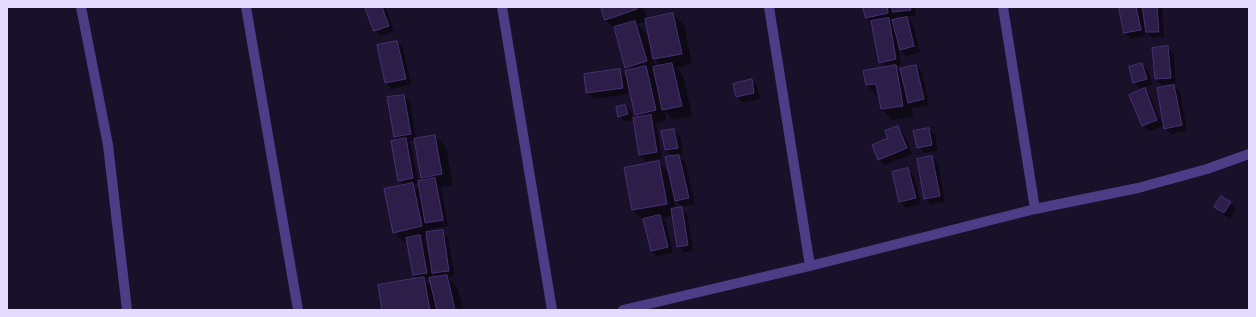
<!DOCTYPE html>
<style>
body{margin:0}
#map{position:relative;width:1256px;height:317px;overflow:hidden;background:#191129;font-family:"Work Sans",sans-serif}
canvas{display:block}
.frame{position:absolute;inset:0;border:8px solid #e4dafe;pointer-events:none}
</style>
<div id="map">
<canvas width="1256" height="317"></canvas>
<div class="frame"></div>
</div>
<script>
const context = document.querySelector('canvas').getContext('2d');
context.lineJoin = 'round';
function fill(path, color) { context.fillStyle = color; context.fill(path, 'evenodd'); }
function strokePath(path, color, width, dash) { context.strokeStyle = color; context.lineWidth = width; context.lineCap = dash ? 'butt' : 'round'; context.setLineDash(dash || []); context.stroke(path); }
const shadow = new Path2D(`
 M366 7H385L394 31 381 36 375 30Z
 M602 7H643L647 19 673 14 684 25 692 64 676 68 683 75 692 116 674 120 664 110 666 120 656 123 662 158 646 161 640 155 634 120 625 122 619 116 625 106 631 112 633 119 640 118 636 114 628 82H627L628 94 593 99 587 93 620 70 627 78 630 71 626 67 615 29 605 20ZM646 21 651 43H649L646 33 637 24ZM653 58 661 66 656 68ZM655 73 656 78 652 74Z
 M864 7H915L916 15 906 17 913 24 918 45 903 48V50L918 46 920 52 906 56 898 47 901 65 895 66 901 73 916 66 922 72 929 105 914 108 911 105 913 117 892 120 881 109 879 95 877 96 866 85 886 68 880 62 873 24 867 18ZM896 14 901 19 898 20Z
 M1120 7H1140L1145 28H1146L1144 7H1162L1164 37 1153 38 1145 31 1146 35 1131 39 1125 33Z
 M397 42 403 48 411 84 392 89 386 83Z
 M1167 47 1173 53 1176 83 1162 85 1156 79Z
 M1142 64 1148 70 1152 85 1140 88 1134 82Z
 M751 80 757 86 760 99 743 103 737 97 734 84Z
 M1174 86 1180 92 1187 131 1171 134 1165 128Z
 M1144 89 1150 95 1163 126 1149 131 1143 125Z
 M404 96 410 102 416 139 435 136 446 147 453 185 441 187 448 226 431 229 432 232 442 231 448 237 454 276 448 277 457 287 463 310H383L418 279 414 275 408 243H405L394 232 405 186 399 180 398 140 395 137ZM415 140 422 178 425 181 418 182 411 145 408 141ZM419 183 421 193 413 185ZM436 188H438L445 225H443ZM428 238 430 257H429L426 242 423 239ZM431 271 438 278 432 279ZM430 279 432 287 425 280Z
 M898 127 904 133 912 154 885 165 879 159Z
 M929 129 935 135 938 150 924 153 918 147Z
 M674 130 680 136 683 154 678 155 685 162 695 204 682 207 674 199 676 209 681 208 687 214 693 251 684 252 678 246 673 215 662 218 666 222 673 253 657 256 651 250 645 221 633 210 625 169 658 162 670 174 673 157 666 150Z
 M932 157 938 163 945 202 931 204 925 198Z
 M908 170 914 176 921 204 906 208 900 202Z
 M1230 203 1236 209 1230 219 1221 213 1215 207Z`);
const building = new Path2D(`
 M365 7H382L389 26 374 31Z
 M601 7H636L637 9 605 20Z
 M863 7H887L888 13 866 18Z
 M892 7H910L911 10 893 12Z
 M1119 7H1136L1141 30 1124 33Z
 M1143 7H1157L1159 32H1146Z
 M673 13 682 54 653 59 645 19Z
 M907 17 914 46 900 50 892 20Z
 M889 18 896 59 879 63 871 21Z
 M635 21 647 61 625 68 614 27Z
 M397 41 406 79 385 83 377 45Z
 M1168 46 1171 78 1155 79 1152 48Z
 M672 63 682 106 662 110 653 67Z
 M1142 63 1147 79 1133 83 1129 67Z
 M896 65 903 106 881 109 876 84 866 85 863 71Z
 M916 65 924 99 908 103 900 69Z
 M646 66 656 110 635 115 625 71Z
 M620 69 623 88 586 93 584 74Z
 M752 79 754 93 736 97 733 84Z
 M1174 85 1182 125 1164 129 1157 88Z
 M1145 88 1157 120 1142 126 1129 95Z
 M404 95 411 134 394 137 387 97Z
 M625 105 628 114 618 117 616 107Z
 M651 115 657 152 639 155 633 118Z
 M898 126 907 148 878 160 872 145 888 138 885 131Z
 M929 128 932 145 917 148 913 131Z
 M674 129 678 148 665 150 661 131Z
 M435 135 442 174 421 178 414 139Z
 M406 138 413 178 398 181 391 141Z
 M679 155 689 198 675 201 665 157Z
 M932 156 940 196 924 199 917 159Z
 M659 161 667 204 632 210 624 168Z
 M908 168 916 198 899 202 892 172Z
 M435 178 443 220 425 223 418 181Z
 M413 183 422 226 393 233 384 189Z
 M1221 196 1231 202 1224 213 1214 207Z
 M682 207 688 245 677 247 671 209Z
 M660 215 668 247 651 251 643 219Z
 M443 230 449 271 432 273 426 232Z
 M420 235 427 273 413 275 406 238Z
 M447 275 455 310H437L429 278Z
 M424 277 430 310H382L378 285Z`);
const minor = new Path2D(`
 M81 7 108 145 127 310
 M246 7 298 310
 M502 7 552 310
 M769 7 810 266
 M1003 7 1035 209
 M623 310 810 266 1035 209 1138 188 1207 169 1249 154`);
fill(shadow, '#0007');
fill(building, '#2d1e49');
strokePath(building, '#483175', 1);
strokePath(minor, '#4b3e86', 10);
</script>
